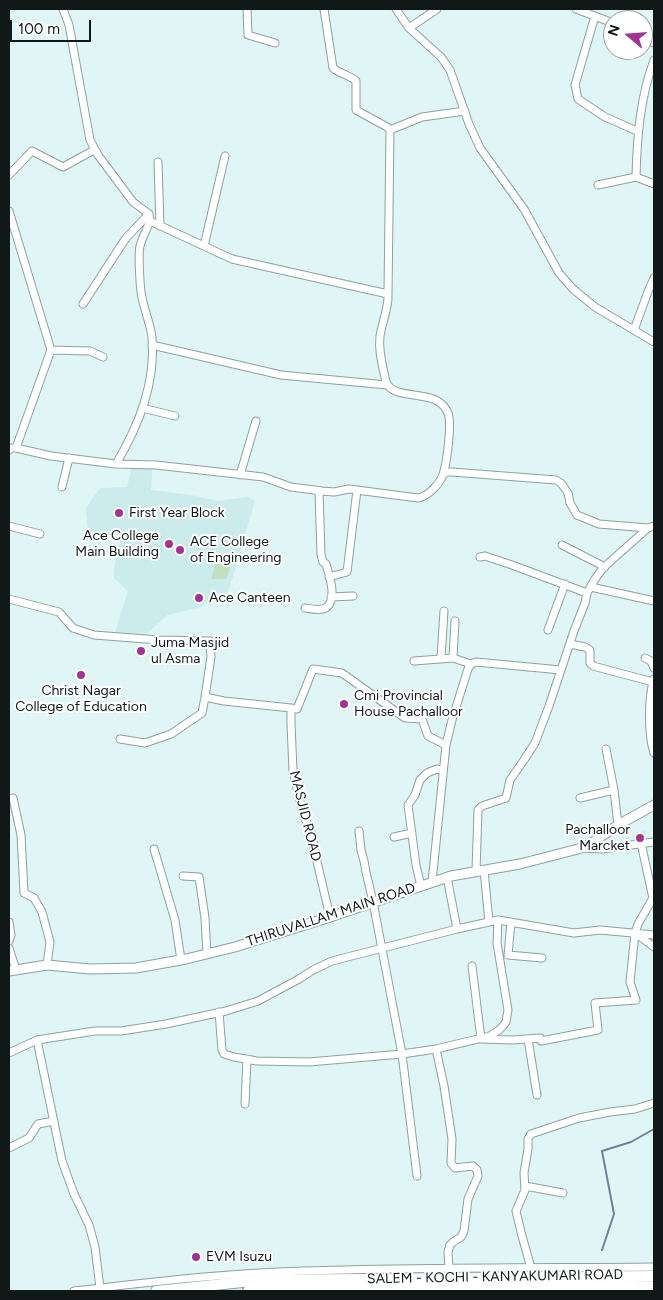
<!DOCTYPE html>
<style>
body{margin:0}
#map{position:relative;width:663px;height:1300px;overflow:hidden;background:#dff5f6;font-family:Figtree,sans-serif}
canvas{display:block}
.frame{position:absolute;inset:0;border:10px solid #101818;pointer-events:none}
.north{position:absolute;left:603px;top:10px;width:50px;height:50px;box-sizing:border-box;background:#fff;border:1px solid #9fa3a3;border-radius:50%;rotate:288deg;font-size:14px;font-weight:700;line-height:20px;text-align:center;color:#101818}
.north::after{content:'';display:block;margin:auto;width:18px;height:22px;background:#9f3495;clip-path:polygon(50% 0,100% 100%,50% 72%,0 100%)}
.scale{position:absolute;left:10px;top:20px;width:81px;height:22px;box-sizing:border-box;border:2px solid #101818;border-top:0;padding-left:6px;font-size:15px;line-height:18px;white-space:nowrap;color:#101818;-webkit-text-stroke:4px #fff;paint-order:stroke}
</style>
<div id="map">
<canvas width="663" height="1300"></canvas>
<div class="frame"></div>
<div class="north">N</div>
<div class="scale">100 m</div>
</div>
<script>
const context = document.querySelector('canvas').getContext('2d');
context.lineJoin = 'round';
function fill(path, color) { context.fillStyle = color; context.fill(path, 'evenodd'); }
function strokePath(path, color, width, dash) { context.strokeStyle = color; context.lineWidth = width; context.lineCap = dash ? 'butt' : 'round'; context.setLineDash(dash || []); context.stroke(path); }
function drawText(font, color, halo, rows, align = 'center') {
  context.font = font + ' Figtree,sans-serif'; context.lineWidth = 4; context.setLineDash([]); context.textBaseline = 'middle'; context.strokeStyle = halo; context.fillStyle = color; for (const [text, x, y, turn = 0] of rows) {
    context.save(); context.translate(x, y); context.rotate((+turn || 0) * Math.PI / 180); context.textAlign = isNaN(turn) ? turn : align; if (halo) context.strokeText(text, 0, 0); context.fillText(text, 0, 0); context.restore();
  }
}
const built = new Path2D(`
 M132 467 152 468 151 490 191 495 218 501 248 497 255 501 246 531 240 554 228 592 198 608 167 615 147 634 115 632 128 591 114 578V566L122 535H104L88 532 86 508 100 488 127 487Z
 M645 830 647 840 634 844 632 836Z`);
const green = new Path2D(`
 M219 553 235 555 226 579H211Z`);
const stream = new Path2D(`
 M602 1250 614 1214 602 1151 631 1142 654 1129`);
const minor = new Path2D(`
 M63 9 69 25 90 140 98 155 133 202 149 214 150 221C147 229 142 238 140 246 138 255 140 283 141 292 143 307 150 322 152 337 156 383 139 425 116 464
 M247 9 248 35 275 43
 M324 9 333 68C340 74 350 75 356 81V110L387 127 390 130 388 294
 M396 9 409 28 441 57 450 70 469 124 480 148 524 209 559 273 573 289 595 307 654 342
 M576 9 613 23
 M595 16 575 85 578 99 605 117 637 131
 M409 28 437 9
 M643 37 654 43
 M654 60C640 98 637 137 636 177L654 184
 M390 130 422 117 465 111
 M158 162 160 226
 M9 175 32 151 63 167 94 150
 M598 185 636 177
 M9 211 51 350 16 448
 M204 246 225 156
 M83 304 126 238 149 214
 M634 330 649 289 654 278
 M152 345 281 375 387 385
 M51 350 90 351 103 357
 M142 408 175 416
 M9 450 11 448H16L51 456 116 464 156 465 263 477 291 487 322 491 334 492 349 489 418 498C429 496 442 482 444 471 447 460 452 423 448 413 437 386 395 403 386 382 383 367 378 352 380 336 382 322 389 308 388 294L232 259 150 221
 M444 474 447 472H452L556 480 561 483 568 493 570 503 577 515 599 524 648 528 654 526
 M240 475 256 421
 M62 487 69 458
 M9 526 40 534
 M562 545 605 567
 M480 557 485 556 512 565 587 593
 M329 577 347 572 357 490
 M591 587 654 601
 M331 597 353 596
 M9 599 59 612 73 628 94 635 159 640 210 641 211 657 205 697 224 701 291 708V723L293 771 303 814 312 834 314 849 330 917
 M305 608C311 609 320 611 326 608 338 599 329 575 326 564L323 562 321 555 319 491
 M548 630 565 584
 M570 644 585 647 590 650V663L593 666 653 682
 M453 658 455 621
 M645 658 651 661 654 668
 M441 659 444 611
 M414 661 453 658 471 664
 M654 679C648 697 648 735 654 753
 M291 708 297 709 313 669 342 673 405 718 422 719 428 736 446 745
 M120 739 145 743 171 734 202 713 205 697
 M606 749 614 790 618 825
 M13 798 21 835 24 893 34 898 42 912 50 942 47 965
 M580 798 614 790
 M359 831 361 850 364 861 366 872 373 902 402 1054 417 1176
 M394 837 412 833
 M641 843 653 898 638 924 635 933 654 947
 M581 848 602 849 654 842
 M154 849 175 920 181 960
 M484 870 489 922
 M476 871 478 810 482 806 506 798 510 780 524 760 535 743 549 706 574 631 585 603 587 593 595 579 603 568 648 528
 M183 876 199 877 205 918 207 954
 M447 877 457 929
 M432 882 446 745 452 720 468 669 471 664 476 662 561 670
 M421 886 416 865 408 805 415 795 420 780 427 773 437 769 443 771
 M9 922 11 935 9 941
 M511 922 508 955 542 958
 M9 948 16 970
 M472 966 481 1039 512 1040 540 1038 541 1041 598 1030 595 1003 636 1000 630 982 635 933
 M219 1012 222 1050 224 1054 234 1057 257 1061 309 1062 402 1054 436 1049 490 1036 499 1030 503 1026 506 1022 508 1010 497 943 498 920 574 933 600 930 654 935
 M528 1039 537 1095
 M37 1040 62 1161 74 1194 89 1225 95 1247 100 1288
 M436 1049 444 1086 452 1139 451 1163 455 1168 473 1166 477 1170 478 1176 468 1199 464 1231 461 1237 453 1242 450 1245 448 1252 449 1268
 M9 1053 37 1040 95 1031H121L166 1024 226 1011 258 1001 299 979 313 970 332 961 457 929 498 920
 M245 1104 247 1059
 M9 1148 29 1138 38 1124 54 1121
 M525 1186 563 1193
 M531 1268 522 1236 516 1211 525 1190 524 1173 528 1149V1139L531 1134 579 1118 610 1112 635 1109 654 1103
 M74 1291C142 1283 210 1275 278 1272 404 1267 529 1268 654 1267`);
const major = new Path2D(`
 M9 971 47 965 90 969 136 968 186 959 235 947 330 917 451 876 520 864 578 849 590 844 618 825 654 805`);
const highway = new Path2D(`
 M156 1291 262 1280 654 1276
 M248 1291 263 1290 654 1286`);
const markers = [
 [119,513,5,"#9f3495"],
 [169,544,5,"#9f3495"],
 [180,550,5,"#9f3495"],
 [199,598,5,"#9f3495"],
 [141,651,5,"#9f3495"],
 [81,675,5,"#9f3495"],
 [344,704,5,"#9f3495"],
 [640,838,5,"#9f3495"],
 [196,1257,5,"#9f3495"]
];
const poiNames = [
 ["First Year Block",129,513],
 ["Ace College",159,536,"right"],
 ["Main Building",159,552,"right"],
 ["ACE College",190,542],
 ["of Engineering",190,558],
 ["Ace Canteen",209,598],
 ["Juma Masjid",151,643],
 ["ul Asma",151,659],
 ["Christ Nagar",81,691,"center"],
 ["College of Education",81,707,"center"],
 ["Cmi Provincial",354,696],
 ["House Pachalloor",354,712],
 ["Pachalloor",630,830,"right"],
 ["Marcket",630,846,"right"],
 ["EVM Isuzu",206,1257]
];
const streetNames = [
 ["MASJID ROAD",305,816,76],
 ["THIRUVALLAM MAIN ROAD",331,915,-18],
 ["SALEM - KOCHI - KANYAKUMARI ROAD",495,1277,-1]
];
fill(built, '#cbebec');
fill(green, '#c0e0bf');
strokePath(stream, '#6c839a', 2);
strokePath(minor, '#8ca1a1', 9);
strokePath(major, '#8ca1a1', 11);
strokePath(highway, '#8ca1a1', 12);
strokePath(minor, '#fff', 7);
strokePath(major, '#fff', 9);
strokePath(highway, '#fff', 10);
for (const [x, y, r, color] of markers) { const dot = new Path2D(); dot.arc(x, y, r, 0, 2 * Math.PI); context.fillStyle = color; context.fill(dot); strokePath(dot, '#fff', 2); }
drawText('14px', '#101818', '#fff', poiNames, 'left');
drawText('14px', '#101818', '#fff', streetNames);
</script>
